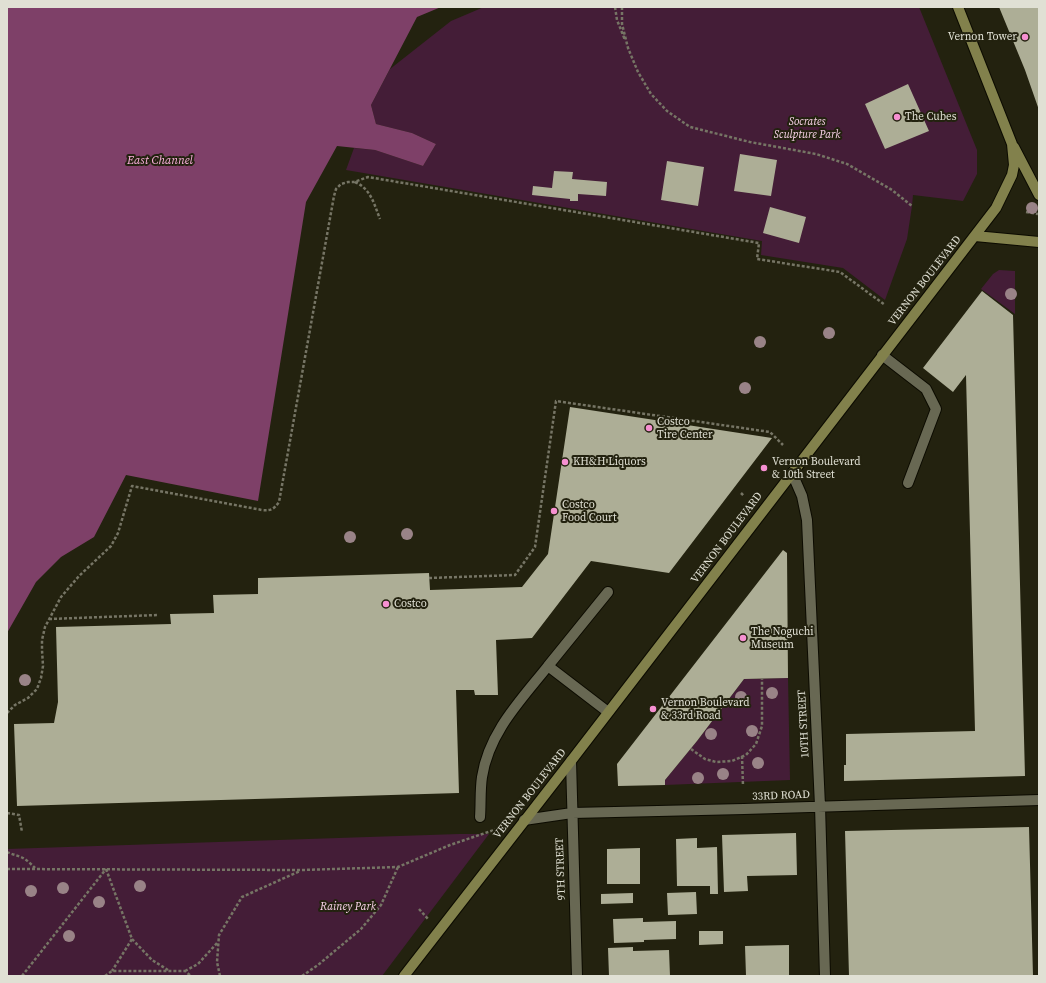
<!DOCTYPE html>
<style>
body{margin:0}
#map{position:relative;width:1046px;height:983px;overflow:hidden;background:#23220f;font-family:"Source Serif 4",serif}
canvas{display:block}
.frame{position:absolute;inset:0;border:8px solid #e0e0d4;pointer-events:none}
</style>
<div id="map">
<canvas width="1046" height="983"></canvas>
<div class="frame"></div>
</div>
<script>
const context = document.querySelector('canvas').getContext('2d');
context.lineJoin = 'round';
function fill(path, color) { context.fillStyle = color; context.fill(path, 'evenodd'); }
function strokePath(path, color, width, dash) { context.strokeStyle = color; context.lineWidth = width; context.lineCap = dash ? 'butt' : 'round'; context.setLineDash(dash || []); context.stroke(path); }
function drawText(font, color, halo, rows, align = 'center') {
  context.font = font + ' "Source Serif 4",serif'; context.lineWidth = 4; context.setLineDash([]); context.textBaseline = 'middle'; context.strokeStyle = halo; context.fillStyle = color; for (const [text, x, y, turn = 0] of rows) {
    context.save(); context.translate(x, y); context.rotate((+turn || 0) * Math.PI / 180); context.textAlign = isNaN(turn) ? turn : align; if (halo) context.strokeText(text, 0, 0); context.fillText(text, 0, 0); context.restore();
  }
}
const green = new Path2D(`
 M484 7H919L977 150V174L963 201 913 195 912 206 907 239 885 300 843 268 761 255 762 241 346 170 354 148 375 150 423 166 436 144 412 133 376 124 371 105 390 69 451 21Z
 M999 270 1015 271V314L981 289 993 274Z
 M788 678 790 780 665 785V780L697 741 744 679Z
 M459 834H489L382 976H7V849Z`);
const water = new Path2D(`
 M7 7H441L417 17 371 105 376 124 412 133 436 144 423 166 375 150 337 146 306 202 258 501 126 475 94 537 61 557 36 582 7 633Z`);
const building = new Path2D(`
 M999 7H1039V110L1025 70Z
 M908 84 929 131 885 149 865 104Z
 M740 154 777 160 771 196 734 191Z
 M667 161 704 167 698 206 661 200Z
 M554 171 573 172 572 179 607 182 606 196 578 194V201H570V199L532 195 533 186 552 188Z
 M770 207 806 217 799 243 763 233Z
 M982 291 1013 315 1025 776 844 781V765H846V734L975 731 966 375 953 392 923 368Z
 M570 407 772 438 669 573 591 561 532 638 496 640 498 695H475L474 690H456L459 793 17 806 14 724 54 723 58 702 56 627 171 624 170 614 214 613 213 595 258 594V578L429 573 430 590 522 587 548 554Z
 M783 550 787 553 788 678 744 679 697 741 665 780V785L618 786 617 764Z
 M1029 827 1033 976H849L845 831Z
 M796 833 797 875 747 876 748 891 724 892 722 835Z
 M697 838V848L717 847 718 894H710V886H677L676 839Z
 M640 848V884H607V849Z
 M696 892 697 914 668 915 667 893Z
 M633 893V903L601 904V894Z
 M643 918V922L676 921V939L644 940V942L614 943 613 919Z
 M699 931H723V944L699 945Z
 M789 945V976H746L745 946Z
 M633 947V951L669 950 670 976H609L608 948Z`);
const path = new Path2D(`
 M615 7 617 20 625 40
 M622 7V24L628 48 638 72 651 94 667 111 690 127 750 142 816 154 847 164 892 190 912 206
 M355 182C371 189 374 204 380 219
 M1026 212 1038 214
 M741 493 744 496
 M429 578 515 575 535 547 556 401 770 432 783 445
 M49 619 158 615
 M7 713 15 705 28 698 37 689 41 678 43 666 42 650V640L45 627 61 597 79 576 111 546 118 533 132 486 262 510C271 511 274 509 279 502L334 196 336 189 341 184 348 182H354L368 177 759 243 757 259 840 272 885 305
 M691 749 705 759 716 762 732 761 746 755 756 744 762 726V679
 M742 756 743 786
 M7 813 19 815 22 832
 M7 852C11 854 16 855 21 857 26 859 31 864 35 868
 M7 869 302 870 398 867 450 845 497 829
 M106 869 132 939 112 971
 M419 909 428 919
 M132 939 152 960 168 970
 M185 971 198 964 218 942
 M22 976 106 869
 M105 976 112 971H185L191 976
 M220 976 217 962 219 935 242 897 300 871
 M302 976 318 965 361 929 381 905 398 867`);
const service = new Path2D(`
 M882 355 926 389 936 409 908 483
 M548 666 608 592
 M480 817C481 804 480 790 482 777 489 732 521 700 548 666L608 712`);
const minor = new Path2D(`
 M792 473 802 496 807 520 820 806 825 976
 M571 761 577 976
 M524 820 572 813 744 809 1039 800`);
const secondary = new Path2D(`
 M1014 147 1039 195
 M975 236 1039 242
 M404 976 571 761 996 208 1012 175 1014 165 1012 144 958 7`);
const trees = [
 [1032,208],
 [1011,294],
 [829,333],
 [760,342],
 [745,388],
 [407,534],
 [350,537],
 [25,680],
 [772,693],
 [741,697],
 [752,731],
 [711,734],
 [758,763],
 [723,774],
 [698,778],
 [140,886],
 [63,888],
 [31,891],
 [99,902],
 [69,936]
];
const markers = [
 [1025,37,4,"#f690d1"],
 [897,117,4,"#f690d1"],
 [649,428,4,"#f690d1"],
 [565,462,4,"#f690d1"],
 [764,468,4,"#f690d1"],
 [554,511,4,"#f690d1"],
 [386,604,4,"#f690d1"],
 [743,638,4,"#f690d1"],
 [653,709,4,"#f690d1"]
];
const poiNames = [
 ["Vernon Tower",1017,37,"right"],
 ["The Cubes",905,117],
 ["Costco",657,422],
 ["Tire Center",657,435],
 ["KH&H Liquors",573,462],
 ["Vernon Boulevard",772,462],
 ["& 10th Street",772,475],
 ["Costco",562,505],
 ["Food Court",562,518],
 ["Costco",394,604],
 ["The Noguchi",751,632],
 ["Museum",751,645],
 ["Vernon Boulevard",661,703],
 ["& 33rd Road",661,716]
];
const parkNames = [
 ["Socrates",807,122],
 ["Sculpture Park",807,135],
 ["Rainey Park",348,907]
];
const streetNames = [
 ["VERNON BOULEVARD",925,281,-52],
 ["VERNON BOULEVARD",727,538,-53],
 ["10TH STREET",804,724,-93],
 ["VERNON BOULEVARD",530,794,-52],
 ["33RD ROAD",781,796,-2],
 ["9TH STREET",561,869,-92]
];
const waterNames = [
 ["East Channel",160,161]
];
fill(green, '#441d37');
fill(water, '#7e4068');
fill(building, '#adae96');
strokePath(service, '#0c0b00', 12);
strokePath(minor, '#0c0b00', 12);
strokePath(secondary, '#0c0b00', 12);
strokePath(path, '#767565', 2.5, [3, 2]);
strokePath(service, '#686853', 10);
strokePath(minor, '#686853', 10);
strokePath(secondary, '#82814c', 10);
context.fillStyle = '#998387';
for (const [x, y] of trees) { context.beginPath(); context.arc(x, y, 6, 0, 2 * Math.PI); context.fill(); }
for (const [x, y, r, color] of markers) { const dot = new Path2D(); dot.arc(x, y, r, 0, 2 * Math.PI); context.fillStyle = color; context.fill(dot); strokePath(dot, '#23220f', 1.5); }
drawText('11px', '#e0e0d4', '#23220f', poiNames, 'left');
drawText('italic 11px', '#fad3ea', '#23220f', parkNames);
drawText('11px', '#e0e0d4', '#23220f', streetNames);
drawText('italic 12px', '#fdb2e0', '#23220f', waterNames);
</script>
